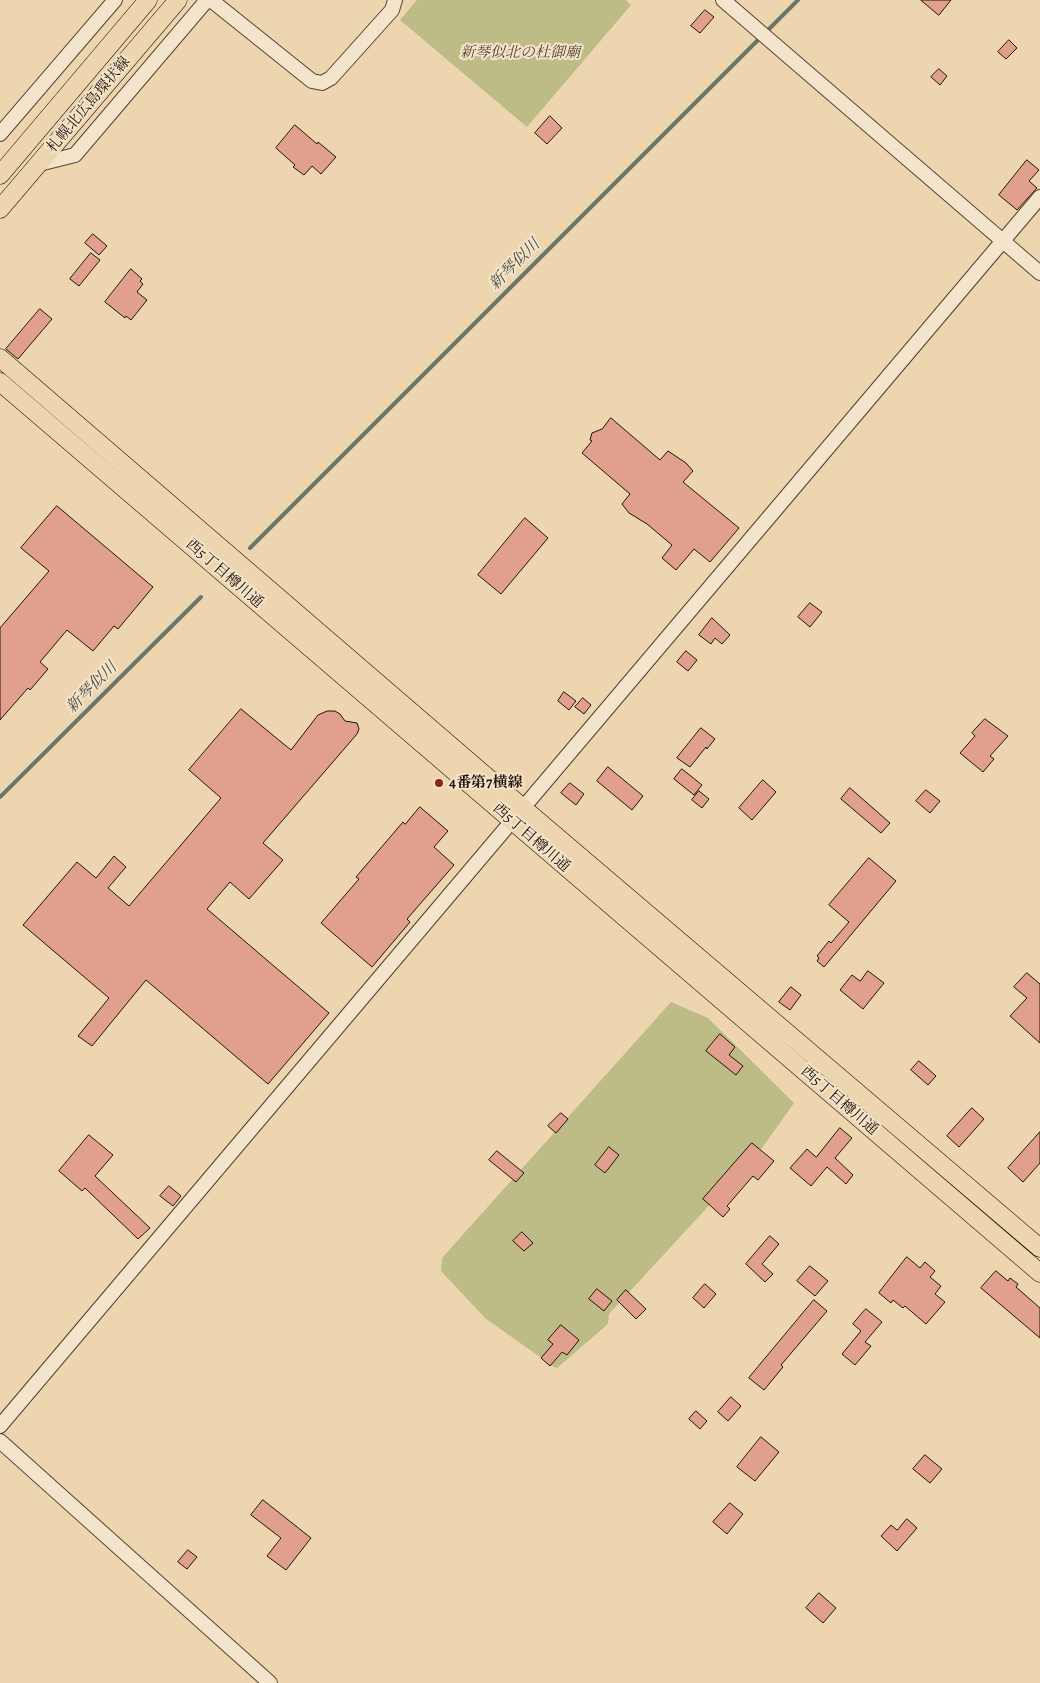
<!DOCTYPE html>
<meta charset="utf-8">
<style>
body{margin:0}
canvas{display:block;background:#ecd5af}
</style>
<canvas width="1040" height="1683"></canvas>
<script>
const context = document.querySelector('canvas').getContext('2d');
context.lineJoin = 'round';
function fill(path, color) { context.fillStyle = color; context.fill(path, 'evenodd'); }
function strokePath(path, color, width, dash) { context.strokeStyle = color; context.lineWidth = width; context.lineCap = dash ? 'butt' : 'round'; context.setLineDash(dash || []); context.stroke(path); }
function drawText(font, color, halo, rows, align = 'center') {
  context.font = font + ' Alegreya,"Noto Serif JP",serif'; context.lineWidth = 4; context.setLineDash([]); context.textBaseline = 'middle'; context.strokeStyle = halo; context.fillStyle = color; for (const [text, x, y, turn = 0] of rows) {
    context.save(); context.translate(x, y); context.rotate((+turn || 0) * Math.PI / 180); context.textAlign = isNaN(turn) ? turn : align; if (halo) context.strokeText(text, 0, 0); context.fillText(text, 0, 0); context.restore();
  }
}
const green = new Path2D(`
 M417 0H626L631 5 527 127 400 20Z
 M671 1002 708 1018 794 1103 762 1148 609 1314 608 1324 557 1368 554 1367 485 1318 441 1271 442 1258Z`);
const stream = new Path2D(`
 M766 32 798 0
 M250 548 761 37
 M0 797 201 597`);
const building = new Path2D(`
 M921 0H951L939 15Z
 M705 10 714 17 700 33 691 26Z
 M1009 40 1017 48 1006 59 998 52Z
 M939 69 947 76 940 85 931 77Z
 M550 116 562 128 547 144 535 133Z
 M295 125 317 144 318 142 336 157 321 174 312 166 304 175 293 167 295 165 276 148Z
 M1027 160 1039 170 1029 181 1037 188 1017 210 999 195Z
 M93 234 107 246 99 255 85 243Z
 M91 253 100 260 79 286 70 279Z
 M131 269 142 279 140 281 143 284 137 292 147 300 131 320 126 316 125 318 105 302Z
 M40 309 52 319 18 359 6 349Z
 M611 418 660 460 668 451 686 463 693 471 683 482 739 528 710 562 694 549 676 570 662 558 672 545 647 524 629 513 622 504 630 494 582 453 592 441 590 440 592 433 602 429Z
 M57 506 153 587 118 629 114 626 93 651 67 630 40 662 48 669 30 690 28 688 0 720V628L49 571 21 548Z
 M525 518 548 538 501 594 478 575Z
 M810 603 822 612 810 627 798 617Z
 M712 618 730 635 722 644 715 638 711 644 699 635Z
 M686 651 697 660 688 671 677 662Z
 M564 692 576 701 569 710 558 701Z
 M583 698 591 705 584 714 575 707Z
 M241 709 291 750 318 715 327 711H335L340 714 345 721 357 723 359 729 357 734 263 843 283 860 249 899 230 882 207 909 329 1013 268 1084 146 980 92 1046 78 1036 109 998 23 925 77 862 96 878 114 856 126 867 108 888 129 906 221 798 189 770Z
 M985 719 1008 736 990 756 994 759 983 772 960 753 975 736 972 733Z
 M701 728 715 739 707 749 706 747 690 767 677 758Z
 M608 767 643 796 632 810 597 781Z
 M682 769 702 785 694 795 674 779Z
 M763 780 776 792 752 820 739 808Z
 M570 783 584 794 576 805 561 793Z
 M850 788 890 823 881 833 841 799Z
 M926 790 940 801 930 813 916 801Z
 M699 791 709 799 702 808 692 800Z
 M420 807 448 831 434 847 454 865 407 919 410 922 372 967 321 923 359 879 356 877 403 822 405 824Z
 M869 858 896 881 824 967 817 961 819 958 817 956 829 941 831 943 849 922 829 905Z
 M868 971 884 983 863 1009 840 990 852 975 860 981Z
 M1027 973 1040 984V1043L1010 1016 1027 998 1014 987Z
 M791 987 801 995 790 1010 779 1002Z
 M720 1034 735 1047 729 1055 743 1066 736 1075 706 1051Z
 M919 1061 936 1076 928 1085 911 1070Z
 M972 1108 984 1119 959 1147 947 1136Z
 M561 1113 568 1119 556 1133 548 1126Z
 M840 1128 852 1138 835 1158 853 1175 846 1184 827 1167 811 1186 790 1168 807 1149 816 1157Z
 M1040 1132V1163L1023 1182 1008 1168Z
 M89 1135 113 1155 95 1176 150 1228 138 1239 85 1188 82 1191 59 1171Z
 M752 1143 774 1161 758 1180 753 1176 727 1206 730 1209 723 1217 703 1199Z
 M609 1147 619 1155 605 1173 595 1165Z
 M497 1151 524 1173 516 1182 489 1160Z
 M169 1186 181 1196 173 1206 160 1196Z
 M522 1232 533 1243 524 1251 513 1241Z
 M770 1236 779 1244 762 1264 773 1274 765 1282 746 1264Z
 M907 1257 920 1268 925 1262 935 1271 930 1277 941 1286 935 1294 945 1302 926 1324 905 1306 903 1308 893 1300 891 1303 879 1293Z
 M810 1266 828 1281 815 1296 797 1281Z
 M996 1271 1008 1281 1010 1278 1018 1284 1016 1287 1040 1308V1338L981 1288Z
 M705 1284 716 1294 704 1308 693 1298Z
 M597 1289 612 1301 604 1311 589 1299Z
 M626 1290 646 1309 636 1319 617 1300Z
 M814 1300 827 1311 781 1365 783 1367 764 1390 749 1378Z
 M866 1309 882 1322 865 1342 871 1346 855 1365 842 1354 861 1331 853 1324Z
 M561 1325 579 1340 567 1355 562 1352 550 1366 541 1358 553 1344 548 1340Z
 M731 1397 741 1406 728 1421 718 1412Z
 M696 1411 707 1421 700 1429 689 1419Z
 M761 1437 779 1452 755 1481 737 1467Z
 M925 1455 942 1469 930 1483 913 1469Z
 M263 1500 311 1538 286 1570 267 1556 281 1538 251 1515Z
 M730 1503 743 1514 727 1534 713 1522Z
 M907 1519 917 1528 897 1551 881 1536 891 1525 897 1530Z
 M188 1550 197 1557 187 1569 178 1562Z
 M819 1593 836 1608 823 1623 806 1608Z`);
const minor = new Path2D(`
 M211 0 312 81 322 83 331 78 392 10 395 0
 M723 0 1040 273
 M0 134 115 0
 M39 164 75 155 207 0
 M0 1426 1040 197
 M0 1441 270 1683`);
const major = new Path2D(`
 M0 175 148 0
 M0 209 178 0
 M0 358 523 808 1040 1248
 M0 382 1040 1273`);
const markers = [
 [439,783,5,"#8f2418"]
];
const parkNames = [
 ["新琴似北の杜御廟",520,53]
];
const streetNames = [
 ["札幌北広島環状線",89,105,-50],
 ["西5丁目樽川通",224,574,41],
 ["西5丁目樽川通",531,838,41],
 ["西5丁目樽川通",839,1101,41]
];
const poiNames = [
 ["4番第7横線",449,783]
];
const waterNames = [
 ["新琴似川",515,265,-45],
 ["新琴似川",92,688,-45]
];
fill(green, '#bdbc87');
strokePath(stream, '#6b766b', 4);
fill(building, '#e0a08d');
strokePath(building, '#251407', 1);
strokePath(minor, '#574431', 16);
strokePath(major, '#251407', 19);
strokePath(minor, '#f3e4cb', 14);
strokePath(major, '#ecd5af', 18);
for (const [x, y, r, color] of markers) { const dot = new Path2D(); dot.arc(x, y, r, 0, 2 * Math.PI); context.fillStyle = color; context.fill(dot); strokePath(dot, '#f3e4cb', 2); }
drawText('italic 15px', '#53462d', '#f3e4cb', parkNames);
drawText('15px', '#251407', '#f3e4cb', streetNames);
drawText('bold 15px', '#251407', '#f3e4cb', poiNames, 'left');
drawText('italic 16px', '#4e4d41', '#f3e4cb', waterNames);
</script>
